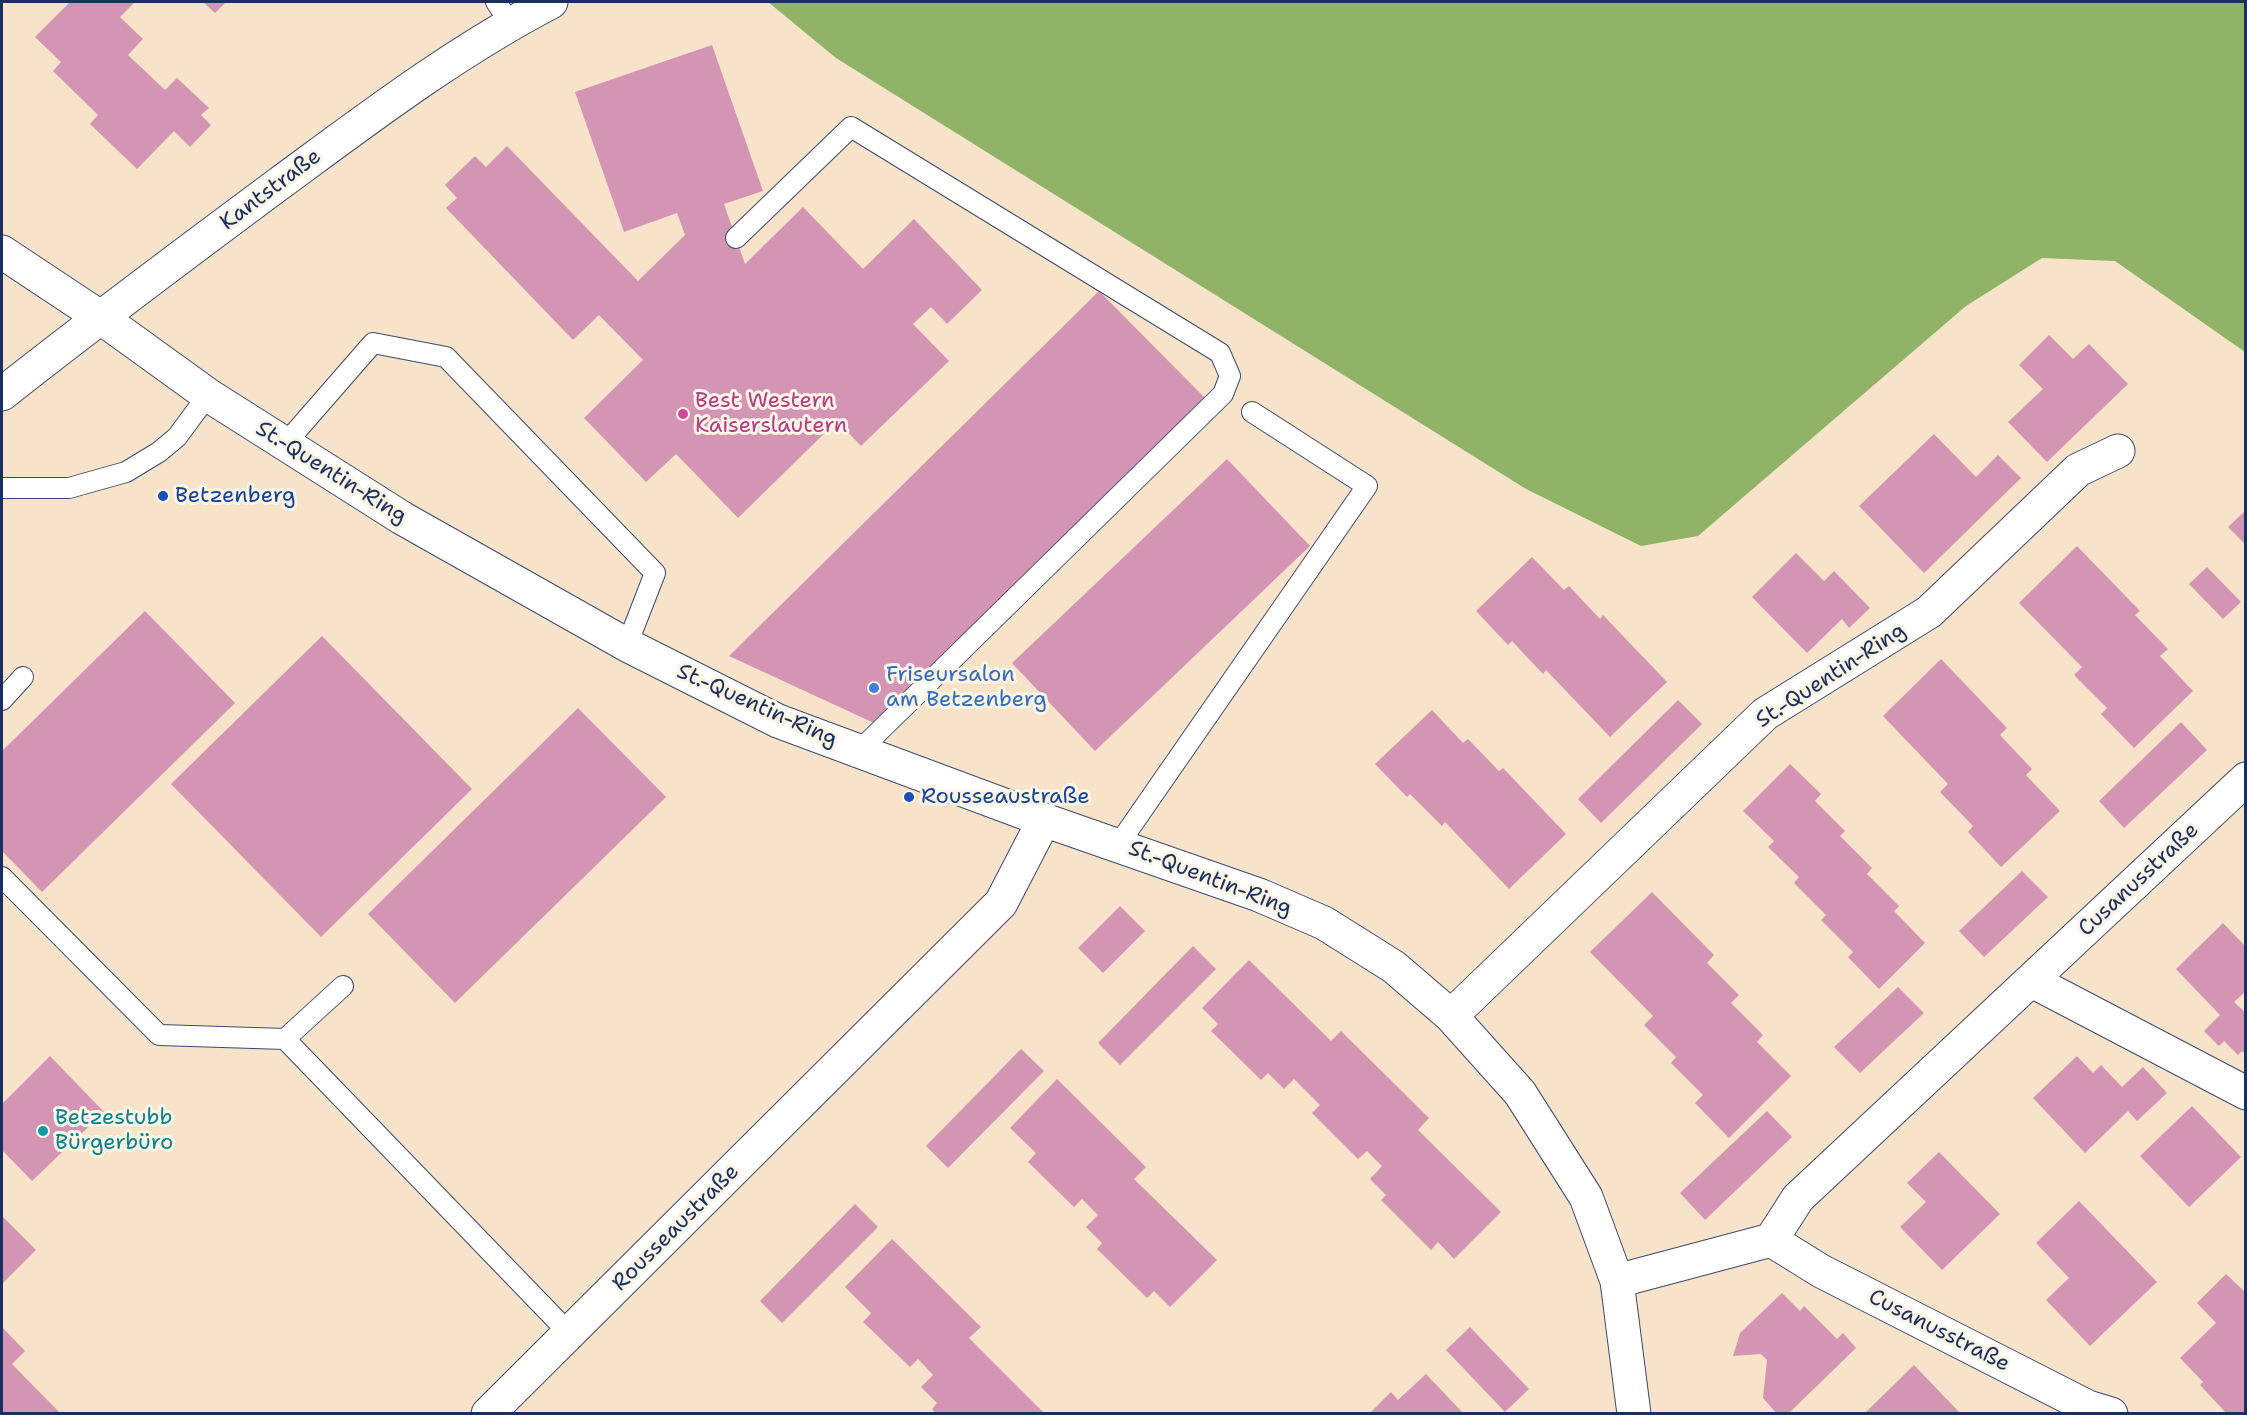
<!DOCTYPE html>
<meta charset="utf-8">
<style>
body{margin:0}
#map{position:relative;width:2247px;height:1415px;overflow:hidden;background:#f7e3c9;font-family:"Shantell Sans",sans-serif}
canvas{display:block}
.frame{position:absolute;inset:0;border:3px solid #1b2f5e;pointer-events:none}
</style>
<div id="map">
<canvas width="2247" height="1415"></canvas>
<div class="frame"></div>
</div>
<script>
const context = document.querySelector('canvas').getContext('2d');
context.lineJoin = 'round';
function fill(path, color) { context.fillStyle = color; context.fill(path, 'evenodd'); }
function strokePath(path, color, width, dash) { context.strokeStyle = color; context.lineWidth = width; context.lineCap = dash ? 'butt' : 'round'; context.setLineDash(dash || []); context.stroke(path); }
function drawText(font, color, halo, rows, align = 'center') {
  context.font = font + ' "Shantell Sans",sans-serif'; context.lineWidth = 6; context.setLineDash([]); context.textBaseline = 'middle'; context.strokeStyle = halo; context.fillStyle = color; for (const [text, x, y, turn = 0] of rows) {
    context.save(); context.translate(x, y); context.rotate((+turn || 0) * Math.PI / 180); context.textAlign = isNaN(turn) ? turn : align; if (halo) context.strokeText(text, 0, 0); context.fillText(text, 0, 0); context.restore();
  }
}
const forest = new Path2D(`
 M768 2H2245V352L2115 261 2042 258 1966 306 1698 536 1641 546 1526 489 836 58Z`);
const building = new Path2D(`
 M70 2H135L120 17 143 39 128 55 165 90 177 78 209 108 201 115 211 125 190 147 174 131 137 169 90 124 98 115 53 71 61 62 35 37Z
 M203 2H226L215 13Z
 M712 45 763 191 724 204 745 264 803 207 863 269 914 219 982 290 947 324 931 307 913 324 949 361 861 446 837 421 738 518 676 454 646 482 584 418 643 360 599 315 573 340 446 208 457 198 445 185 475 156 486 167 507 146 638 281 685 235 677 213 624 232 575 92Z
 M1099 291 1205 398 874 723 729 656Z
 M2049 335 2073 359 2089 344 2128 384 2047 462 2008 422 2043 389 2019 365Z
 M1934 434 1976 477 1998 455 2021 478 1924 573 1859 506Z
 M1227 459 1310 546 1095 751 1012 663Z
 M2246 510V545L2228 527Z
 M2077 546 2140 611 2135 615 2168 649 2160 656 2193 691 2134 748 2101 714 2107 708 2074 675 2082 667 2019 603Z
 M1796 553 1824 581 1834 571 1870 608 1849 628 1842 619 1807 653 1752 597Z
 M1532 557 1564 590 1569 586 1600 619 1603 615 1667 682 1610 737 1546 670 1543 674 1512 641 1508 645 1476 611Z
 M2207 567 2241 602 2223 619 2189 584Z
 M145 611 235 703 42 892 2 851V751Z
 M322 636 472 789 321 937 171 784Z
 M1941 659 2007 728 2000 735 2032 769 2026 775 2060 811 2001 867 1968 832 1973 826 1940 792 1948 784 1883 716Z
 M1678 700 1702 724 1601 823 1578 799Z
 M578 708 666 797 455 1003 368 914Z
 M1432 710 1463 743 1468 739 1499 771 1503 768 1566 834 1509 889 1445 822 1442 826 1410 794 1407 797 1375 764Z
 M2181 722 2207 750 2124 828 2099 801Z
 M1790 764 1821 794 1815 801 1845 831 1840 836 1872 868 1867 874 1899 906 1894 911 1925 943 1879 989 1848 957 1853 952 1821 920 1826 915 1794 883 1799 877 1768 847 1774 841 1743 811Z
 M2022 871 2048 897 1984 957 1959 931Z
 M1652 892 1714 955 1707 963 1739 995 1731 1003 1763 1035 1757 1042 1791 1076 1729 1138 1695 1103 1703 1095 1671 1063 1676 1057 1644 1025 1653 1016 1590 952Z
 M1120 906 1145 931 1103 973 1078 948Z
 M2223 923 2246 947V991L2234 1002 2246 1013V1055L2242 1051 2238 1055 2224 1041 2219 1046 2204 1031 2220 1015 2176 969Z
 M1193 946 1216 969 1120 1065 1098 1043Z
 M1249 960 1331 1041 1341 1031 1429 1118 1418 1130 1501 1212 1454 1259 1438 1242 1431 1250 1381 1200 1386 1195 1370 1179 1382 1166 1367 1151 1358 1159 1312 1113 1320 1105 1294 1079 1284 1089 1268 1073 1261 1080 1211 1031 1218 1024 1202 1008Z
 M1898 987 1924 1013 1860 1073 1834 1047Z
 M1021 1049 1044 1071 948 1168 926 1146Z
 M50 1056 104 1112 32 1181 2 1150V1104Z
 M2077 1056 2093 1073 2101 1065 2122 1087 2143 1067 2167 1093 2137 1121 2128 1111 2085 1153 2033 1098Z
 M1057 1079 1146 1167 1134 1179 1217 1260 1170 1307 1154 1291 1147 1298 1097 1249 1102 1243 1086 1227 1098 1215 1082 1199 1074 1207 1028 1162 1036 1153 1010 1128Z
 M2192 1106 2241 1157 2189 1207 2140 1156Z
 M1767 1111 1792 1137 1705 1220 1680 1193Z
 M1939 1152 2000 1214 1942 1270 1900 1227 1926 1202 1907 1183Z
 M2079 1201 2157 1282 2090 1346 2046 1300 2069 1278 2036 1243Z
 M855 1204 878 1227 782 1323 760 1301Z
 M2 1216 36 1250 2 1284Z
 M892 1239 981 1327 969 1338 1045 1414H936L932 1409 937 1403 921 1387 933 1375 918 1359 910 1367 863 1322 871 1313 845 1287Z
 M2226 1274 2246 1293V1414H2227L2200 1385 2203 1382 2180 1358 2216 1323 2197 1303Z
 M1782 1293 1800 1311 1804 1306 1837 1339 1843 1333 1856 1348 1788 1414H1777L1763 1398 1767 1360 1761 1354 1733 1356 1740 1333Z
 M2 1327 25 1351 12 1364 61 1414H2Z
 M1470 1327 1529 1389 1505 1412 1446 1350Z
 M1914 1365 1961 1414H1864Z
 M1426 1374 1464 1414H1369L1391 1392 1398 1400Z`);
const service = new Path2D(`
 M496 2 510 23
 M736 238 851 127 1220 353 1230 376 1223 394 859 751
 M285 444 373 343 446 357 655 573 627 645
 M2 488H69L126 472 159 452 177 437 208 395
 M2 700 23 677
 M1118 845 1367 486 1252 412
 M2 877 159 1035 285 1039 343 986
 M285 1039 569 1333`);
const minor = new Path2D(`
 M2 252 100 317 208 395 402 518 627 645 778 721 1044 820 1259 895 1324 923 1394 967 1451 1016 1520 1093 1586 1197 1617 1281 1634 1414
 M2 394C93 322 187 252 280 183 367 119 455 52 551 2
 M2032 981 2246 1093
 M1451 1016 1765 714 1929 612 2078 470 2118 451
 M1771 1240 1821 1271 2088 1407 2111 1414
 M1617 1281 1771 1240 1798 1198 2246 779
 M488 1414 1001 903 1044 820`);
const markers = [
 [683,414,6,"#d1479c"],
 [163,496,6,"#1a4fb4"],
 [874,688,6,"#3f7fe0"],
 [909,797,6,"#1a4fb4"],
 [43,1131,6,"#0f9aa8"]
];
const streetNames = [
 ["Kantstraße",271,190,-37],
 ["St.-Quentin-Ring",331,473,32],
 ["St.-Quentin-Ring",1831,676,-33],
 ["St.-Quentin-Ring",757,706,24],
 ["St.-Quentin-Ring",1210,879,21],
 ["Cusanusstraße",2139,880,-43],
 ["Rousseaustraße",676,1228,-45],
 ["Cusanusstraße",1939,1331,27]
];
const hotelNames = [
 ["Best Western",695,401],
 ["Kaiserslautern",695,426]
];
const transitNames = [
 ["Betzenberg",175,496],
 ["Rousseaustraße",921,797]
];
const shopNames = [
 ["Friseursalon",886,675],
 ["am Betzenberg",886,700]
];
const cultureNames = [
 ["Betzestubb",55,1118],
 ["Bürgerbüro",55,1143]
];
fill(forest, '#90b368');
fill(building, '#d495b4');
strokePath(service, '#3c4a6e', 22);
strokePath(minor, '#3c4a6e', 35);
strokePath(service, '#fff', 20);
strokePath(minor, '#fff', 33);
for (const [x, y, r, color] of markers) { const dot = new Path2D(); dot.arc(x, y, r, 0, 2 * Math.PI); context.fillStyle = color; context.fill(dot); strokePath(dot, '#fcf5e5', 2); }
drawText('22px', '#1b2f5e', '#fcf5e5', streetNames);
drawText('22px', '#b23c85', '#fcf5e5', hotelNames, 'left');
drawText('22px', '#164399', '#fcf5e5', transitNames, 'left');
drawText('22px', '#366cbe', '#fcf5e5', shopNames, 'left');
drawText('22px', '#0d838f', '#fcf5e5', cultureNames, 'left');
</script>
